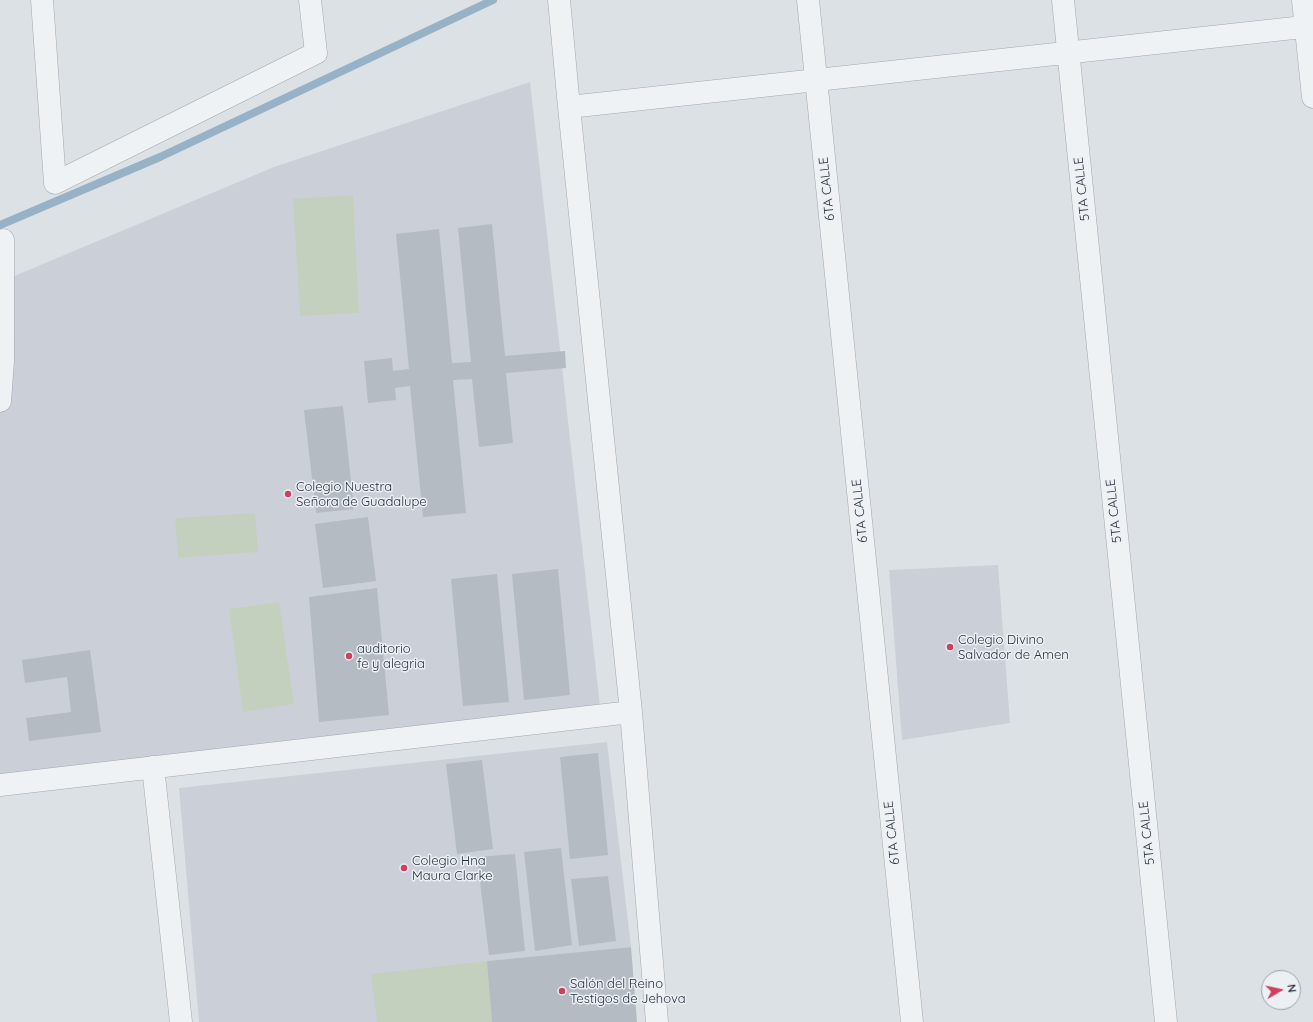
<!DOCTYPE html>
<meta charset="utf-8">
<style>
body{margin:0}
#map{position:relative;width:1313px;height:1022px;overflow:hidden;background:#dce1e6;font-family:Quicksand,sans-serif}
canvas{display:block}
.north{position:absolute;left:1261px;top:970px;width:40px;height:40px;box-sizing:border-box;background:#ecf0f4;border:1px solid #9da3aa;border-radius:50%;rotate:81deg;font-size:11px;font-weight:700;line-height:16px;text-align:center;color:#26303c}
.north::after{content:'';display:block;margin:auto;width:14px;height:18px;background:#cc4161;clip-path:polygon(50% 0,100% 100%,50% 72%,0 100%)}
</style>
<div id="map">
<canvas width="1313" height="1022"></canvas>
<div class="north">N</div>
</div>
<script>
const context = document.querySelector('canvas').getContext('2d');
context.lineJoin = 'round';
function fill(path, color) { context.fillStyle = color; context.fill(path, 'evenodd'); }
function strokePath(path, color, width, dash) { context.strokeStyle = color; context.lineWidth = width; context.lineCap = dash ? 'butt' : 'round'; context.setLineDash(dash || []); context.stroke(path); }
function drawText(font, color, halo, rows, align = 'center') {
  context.font = font + ' Quicksand,sans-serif'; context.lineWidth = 3; context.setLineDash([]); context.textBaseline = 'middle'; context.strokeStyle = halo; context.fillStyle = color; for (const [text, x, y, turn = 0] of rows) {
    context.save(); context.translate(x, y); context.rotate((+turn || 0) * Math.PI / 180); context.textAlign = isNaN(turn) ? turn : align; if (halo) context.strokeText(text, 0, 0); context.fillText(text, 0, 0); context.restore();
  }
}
const built = new Path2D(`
 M530 82 600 706 0 775V282L274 167Z
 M998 565 1010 723 902 740 889 570Z
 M607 742 631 947 488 961 492 1022H199L179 788Z`);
const green = new Path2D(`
 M353 195 359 313 300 316 293 199Z
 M255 513 258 552 178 558 175 518Z
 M279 602 294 704 243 712 229 609Z
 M487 961 494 1022H377L371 974Z`);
const stream = new Path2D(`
 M0 225 160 157 493 0`);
const building = new Path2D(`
 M492 224 505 356 565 351 566 368 506 373 513 443 479 447 472 379 453 380 466 513 423 517 410 386 395 388 396 400 368 403 364 361 392 358 393 371 409 369 396 234 439 229 452 363 471 362 458 228Z
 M343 406 354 509 316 513 304 410Z
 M368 517 376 581 323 588 315 524Z
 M558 569 570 695 524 700 512 574Z
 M497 574 509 702 463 706 451 579Z
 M377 588 389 715 319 722 309 597Z
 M90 650 101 732 29 741 26 718 71 712 67 677 25 683 22 660Z
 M598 753 608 855 570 859 560 757Z
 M482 760 493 849 457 854 446 764Z
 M561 848 572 945 535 951 524 852Z
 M515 854 525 951 489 955 477 857Z
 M608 876 616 941 579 946 571 879Z
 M631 947 637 1022H492L487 961Z`);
const minor = new Path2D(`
 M42 0 55 183 316 53 310 0
 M559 0 569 107 631 712 657 1022
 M1063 0 1166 1022
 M1303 0 1313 97
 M569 107 1313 26
 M0 401 3 361V240
 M153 767 181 1022
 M0 785 631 712`);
const tertiary = new Path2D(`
 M808 0 912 1022`);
const markers = [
 [288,494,4,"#cc4161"],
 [950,647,4,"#cc4161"],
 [349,656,4,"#cc4161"],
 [404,868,4,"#cc4161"],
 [562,991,4,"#cc4161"]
];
const streetNames = [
 ["6TA CALLE",827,189,-96],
 ["5TA CALLE",1082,189,-96],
 ["6TA CALLE",860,511,-96],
 ["5TA CALLE",1114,511,-96],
 ["6TA CALLE",892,833,-96],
 ["5TA CALLE",1147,833,-96]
];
const poiNames = [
 ["Colegio Nuestra",296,487],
 ["Señora de Guadalupe",296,502],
 ["Colegio Divino",958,640],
 ["Salvador de Amen",958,655],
 ["auditorio",357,649],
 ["fe y alegria",357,664],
 ["Colegio Hna",412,861],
 ["Maura Clarke",412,876],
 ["Salón del Reino",570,984],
 ["Testigos de Jehova",570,999]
];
fill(built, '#cbd0d8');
fill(green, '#c4d0be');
strokePath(stream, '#97b2c6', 8);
fill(building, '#b4bbc3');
strokePath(minor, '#a2a8b0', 23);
strokePath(tertiary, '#a2a8b0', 23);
strokePath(minor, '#eff2f5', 22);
strokePath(tertiary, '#eff2f5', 22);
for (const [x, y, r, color] of markers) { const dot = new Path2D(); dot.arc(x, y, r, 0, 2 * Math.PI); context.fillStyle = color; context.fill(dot); strokePath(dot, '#ecf0f4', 1.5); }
drawText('13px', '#26303c', '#ecf0f4', streetNames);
drawText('13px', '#26303c', '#ecf0f4', poiNames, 'left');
</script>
